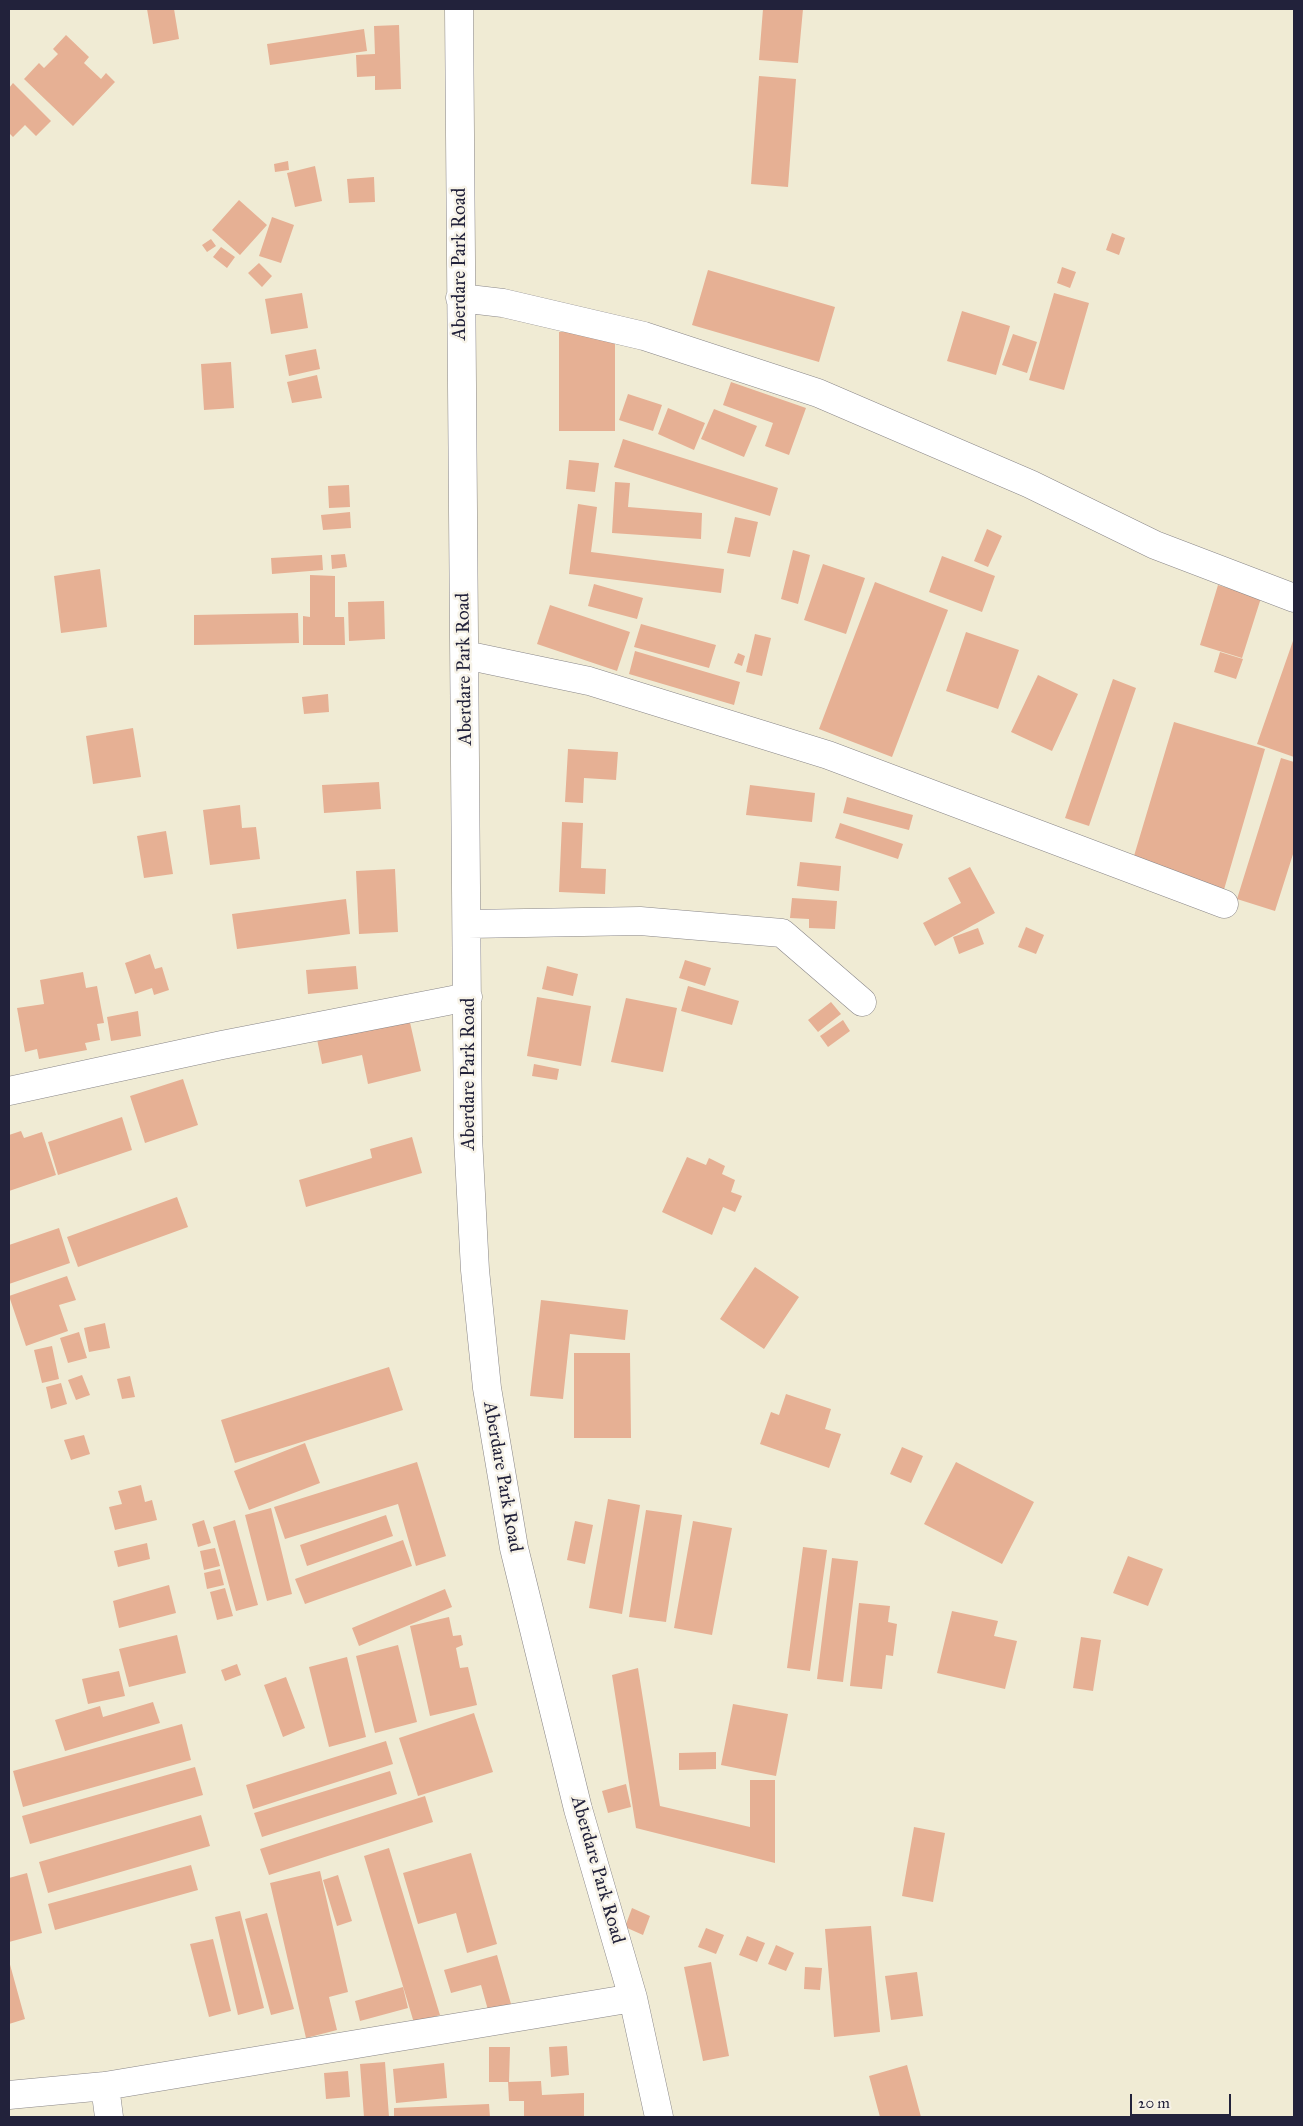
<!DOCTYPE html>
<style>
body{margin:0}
#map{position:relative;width:1303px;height:2126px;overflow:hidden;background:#f0ebd4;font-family:"IM FELL Great Primer",serif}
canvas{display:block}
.frame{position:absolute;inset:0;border:10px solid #22223b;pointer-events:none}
.scale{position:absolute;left:1130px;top:2094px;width:101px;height:22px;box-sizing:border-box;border:2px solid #22223b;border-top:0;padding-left:6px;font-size:15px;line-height:18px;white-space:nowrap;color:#22223b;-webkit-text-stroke:4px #f7f3e8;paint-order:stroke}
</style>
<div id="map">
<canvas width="1303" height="2126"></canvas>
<div class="frame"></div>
<div class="scale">20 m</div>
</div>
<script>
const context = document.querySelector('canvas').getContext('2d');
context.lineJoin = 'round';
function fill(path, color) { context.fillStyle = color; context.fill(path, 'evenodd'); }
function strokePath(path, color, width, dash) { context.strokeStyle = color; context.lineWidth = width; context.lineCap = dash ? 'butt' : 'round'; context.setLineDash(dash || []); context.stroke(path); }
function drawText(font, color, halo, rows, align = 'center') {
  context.font = font + ' "IM FELL Great Primer",serif'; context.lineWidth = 5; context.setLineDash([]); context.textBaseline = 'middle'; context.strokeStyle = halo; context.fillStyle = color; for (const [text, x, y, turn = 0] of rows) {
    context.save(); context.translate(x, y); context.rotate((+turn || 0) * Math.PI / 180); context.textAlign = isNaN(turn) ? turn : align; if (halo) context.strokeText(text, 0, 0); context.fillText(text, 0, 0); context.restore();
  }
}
const building = new Path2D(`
 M147 9H174L179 39 153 44Z
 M763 9H803L798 63 759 60Z
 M399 25 401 89 375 90V76L357 77 356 55 375 54 374 26Z
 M364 29 367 51 270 65 267 44Z
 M66 35 89 57 84 63 101 79 106 73 115 82 73 126 24 79 39 63 44 68 58 54 53 49Z
 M759 76 796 79 788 187 751 184Z
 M13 83 51 121 36 136 25 125 13 137 9 133V88Z
 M288 161 289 170 275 172 274 164Z
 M315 166 322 201 295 207 287 173Z
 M374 177 375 202 349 203 347 179Z
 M239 200 267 225 240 255 212 230Z
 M272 217 294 225 281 263 259 256Z
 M1112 233 1125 238 1119 255 1106 250Z
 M211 239 216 246 207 252 202 245Z
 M221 247 235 257 227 268 213 257Z
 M259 263 272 276 262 287 248 273Z
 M1062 267 1076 272 1070 288 1057 283Z
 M708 270 835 307 819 362 692 325Z
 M302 293 308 328 271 334 265 299Z
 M1054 293 1089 303 1064 390 1029 380Z
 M962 311 1010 326 996 375 947 361Z
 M615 331V431H559V332Z
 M1013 334 1037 342 1027 373 1002 365Z
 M316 349 320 369 289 376 285 355Z
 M231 362 234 408 204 410 201 364Z
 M317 375 322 398 292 403 287 382Z
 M731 382 806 408 789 455 765 446 773 423 723 405Z
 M628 394 662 405 653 431 619 420Z
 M668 408 705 423 694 450 658 434Z
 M714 409 757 426 744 457 701 439Z
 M623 439 778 488 770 516 614 467Z
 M569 460 599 463 595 492 566 489Z
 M615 482 630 483 628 507 702 513 701 539 612 533Z
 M349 485 350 507 329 508 328 486Z
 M578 504 597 507 591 552 724 569 721 593 569 574Z
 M350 512 351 528 323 530 321 515Z
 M735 517 758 522 750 557 727 553Z
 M987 529 1002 536 988 567 974 561Z
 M793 550 810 555 798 604 781 599Z
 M345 554 347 567 332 569 331 555Z
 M322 555 323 570 272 574 271 558Z
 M942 556 995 576 982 612 929 592Z
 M823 564 865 578 846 634 804 620Z
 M100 569 107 627 61 633 54 576Z
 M310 575 335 576V617H344L345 645H303V616L310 617Z
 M875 582 948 610 892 757 819 729Z
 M594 584 643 598 637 619 588 606Z
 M1218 585 1261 598 1242 658 1200 645Z
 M384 601 385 639 349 641 348 602Z
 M550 605 630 632 617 671 537 644Z
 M298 613 299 643 194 645V615Z
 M641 624 716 645 709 668 634 647Z
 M966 632 1019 650 998 709 946 691Z
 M755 634 771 638 762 676 746 672Z
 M1294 638V757L1257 744Z
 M635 651 740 682 734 705 629 674Z
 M1220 652 1243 659 1236 679 1214 672Z
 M738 653 745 656 742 666 734 663Z
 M1038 675 1078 694 1052 751 1011 732Z
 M1113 679 1136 688 1089 826 1065 818Z
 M328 694 329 712 304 714 302 697Z
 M1174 722 1265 749 1223 893 1131 866Z
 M133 728 141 777 93 784 86 736Z
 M568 749 618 752 616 780 584 778 583 803 565 802Z
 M1281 758 1294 762V851L1275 911 1237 899Z
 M379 782 381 809 324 813 322 785Z
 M750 785 815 793 812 822 746 815Z
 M847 797 913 815 909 830 843 813Z
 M240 805 242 828 256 827 260 859 210 865 203 810Z
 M562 822 583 823 581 868 606 869 605 894 559 892Z
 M840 823 903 844 898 859 835 838Z
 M166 831 173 874 144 878 137 836Z
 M800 862 841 866 839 891 797 886Z
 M970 867 995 913 935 946 923 923 961 903 948 878Z
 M395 869 398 932 359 934 356 871Z
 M792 898 837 901 835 929 809 928V919L790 918Z
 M346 899 350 934 237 949 232 914Z
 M1026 927 1044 935 1036 954 1018 947Z
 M978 928 984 944 959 954 953 937Z
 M150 954 155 969 162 967 169 990 154 995 152 988 135 994 125 963Z
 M685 960 711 968 705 986 679 978Z
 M356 966 358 989 308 994 306 970Z
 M547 966 578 974 573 996 542 989Z
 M83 972 86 988 97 986 104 1023 97 1024 100 1040 85 1043 87 1050 39 1059 37 1049 25 1052 17 1008 44 1004 40 980Z
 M688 986 739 1001 732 1025 681 1011Z
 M537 997 591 1006 581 1066 527 1056Z
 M626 998 677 1008 663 1072 611 1062Z
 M831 1002 841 1014 818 1032 808 1020Z
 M138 1011 141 1036 111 1041 107 1017Z
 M409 1018 421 1071 368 1084 362 1055 322 1064 317 1039Z
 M843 1020 850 1031 828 1047 820 1036Z
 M534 1064 559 1069 557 1080 532 1076Z
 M183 1079 198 1125 145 1143 130 1096Z
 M122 1117 132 1150 58 1175 48 1142Z
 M21 1131 24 1138 42 1132 56 1175 9 1191V1135Z
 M412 1137 422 1173 306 1207 299 1180 372 1158 370 1149Z
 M687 1157 706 1165 709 1158 725 1166 722 1174 735 1180 731 1192 742 1196 735 1212 723 1207 712 1235 662 1212Z
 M177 1197 188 1227 78 1267 67 1237Z
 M59 1228 70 1263 9 1284V1245Z
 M755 1267 799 1297 764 1349 720 1319Z
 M67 1276 76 1300 59 1305 68 1331 26 1346 9 1296Z
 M541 1300 628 1310 625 1340 570 1334 563 1399 530 1396Z
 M105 1323 110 1348 89 1352 84 1328Z
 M79 1332 87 1358 68 1363 60 1338Z
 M52 1346 59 1379 42 1383 34 1350Z
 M574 1353H630L631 1438H574Z
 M389 1367 403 1410 235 1463 221 1420Z
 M82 1375 90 1395 76 1400 68 1380Z
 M130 1376 135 1397 122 1399 117 1379Z
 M61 1383 67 1404 51 1409 46 1387Z
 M786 1394 831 1409 825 1429 841 1434 829 1468 760 1444 771 1412 779 1415Z
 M84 1435 90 1454 71 1460 64 1440Z
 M305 1443 320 1483 249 1510 234 1471Z
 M902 1447 923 1456 911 1483 890 1474Z
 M417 1462 446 1556 416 1566 398 1504 285 1539 274 1507Z
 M956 1462 1034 1502 1002 1564 924 1524Z
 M141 1485 145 1502 152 1500 157 1520 115 1530 109 1507 122 1504 118 1491Z
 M608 1499 640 1505 622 1614 589 1608Z
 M271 1508 292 1594 267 1601 245 1515Z
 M646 1510 682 1515 666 1622 629 1617Z
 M386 1515 393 1536 307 1566 300 1545Z
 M204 1520 211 1543 198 1547 192 1524Z
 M235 1520 258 1605 236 1611 213 1527Z
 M575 1521 593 1525 585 1564 567 1560Z
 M693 1521 732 1528 712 1635 674 1628Z
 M403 1540 412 1566 305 1604 295 1579Z
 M147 1543 150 1559 118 1567 114 1551Z
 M803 1547 827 1550 810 1671 787 1668Z
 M215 1548 220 1566 204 1570 200 1551Z
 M1128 1556 1163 1569 1148 1606 1113 1593Z
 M832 1558 858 1561 843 1682 817 1679Z
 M220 1569 224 1585 207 1589 204 1573Z
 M169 1585 176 1613 119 1628 113 1601Z
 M225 1588 233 1616 217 1620 210 1592Z
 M445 1589 452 1607 359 1646 352 1628Z
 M859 1603 890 1606 888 1622 897 1624 893 1656 886 1655 882 1689 850 1686Z
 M952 1611 998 1621 994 1636 1017 1641 1005 1689 937 1673Z
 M449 1617 453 1636 461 1635 463 1645 456 1648 460 1668 468 1667 477 1705 430 1716 410 1626Z
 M177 1635 186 1673 129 1687 119 1649Z
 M1081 1637 1101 1640 1093 1691 1073 1688Z
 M398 1645 417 1722 375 1733 356 1656Z
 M347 1657 366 1737 329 1747 309 1667Z
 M237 1664 241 1675 225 1681 221 1670Z
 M638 1668 660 1806 750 1827V1780H775V1863L636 1828 612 1675Z
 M119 1671 125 1696 88 1704 82 1679Z
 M286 1677 305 1728 283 1737 264 1685Z
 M153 1702 160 1723 65 1751 55 1720 100 1706 103 1717Z
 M733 1704 788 1714 776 1776 721 1765Z
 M474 1713 493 1772 418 1796 399 1738Z
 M182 1724 191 1760 23 1807 13 1771Z
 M386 1741 393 1764 253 1809 246 1785Z
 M716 1752V1769L679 1770V1753Z
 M195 1767 203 1795 30 1844 22 1816Z
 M390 1771 397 1794 262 1837 254 1813Z
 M626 1784 631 1807 608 1813 602 1791Z
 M425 1796 433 1822 269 1875 260 1849Z
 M201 1815 210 1846 48 1893 39 1862Z
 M914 1827 945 1833 933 1902 902 1896Z
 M389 1848 440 2015 414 2023 364 1856Z
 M471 1853 497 1944 467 1953 456 1913 418 1924 403 1873Z
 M191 1865 198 1890 55 1930 48 1904Z
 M320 1871 348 1992 329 1997 337 2030 306 2038 270 1883Z
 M27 1873 42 1933 9 1942V1878Z
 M338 1875 352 1921 337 1926 323 1880Z
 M632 1908 650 1916 643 1935 625 1927Z
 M240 1911 264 2008 238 2015 215 1917Z
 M267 1913 294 2009 271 2015 245 1919Z
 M871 1926 880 2032 834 2037 825 1929Z
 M706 1928 724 1935 716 1954 698 1947Z
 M747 1936 765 1943 757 1962 739 1955Z
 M213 1939 231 2011 209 2017 190 1944Z
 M776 1945 794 1953 786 1971 768 1964Z
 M497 1955 511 2004 488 2010 481 1985 451 1993 444 1970Z
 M9 1961 25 2019 9 2024Z
 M711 1962 729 2056 703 2061 684 1967Z
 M805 1967 822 1968 820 1990 804 1989Z
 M917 1972 923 2016 891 2020 885 1976Z
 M403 1987 408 2008 360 2021 355 2001Z
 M567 2046 569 2075 551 2077 549 2047Z
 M489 2047H510L509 2082H489Z
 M385 2062 389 2117H364L360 2064Z
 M444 2063 447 2098 396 2103 393 2069Z
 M907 2065 921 2117H880L869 2076Z
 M348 2071 350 2097 326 2099 324 2073Z
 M541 2081 542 2095 584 2093V2117H524V2101H509L508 2082Z
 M489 2104 490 2117H394V2108Z`);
const minor = new Path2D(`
 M459 9 468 1137 475 1270 487 1388 514 1548 578 1809 633 1998 659 2117
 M460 298 503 303 644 336 818 393 1030 484 1155 545 1294 598
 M465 655 589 681 828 755 1224 904
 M468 924 640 921 782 933 862 1002
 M9 1091 222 1045 468 997
 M105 2086 109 2117
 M9 2095 105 2086 633 1998`);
const streetNames = [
 ["Aberdare Park Road",460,264,-90],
 ["Aberdare Park Road",465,669,-91],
 ["Aberdare Park Road",469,1074,-90],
 ["Aberdare Park Road",502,1477,80],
 ["Aberdare Park Road",597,1870,74]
];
fill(building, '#e6b094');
strokePath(minor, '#898688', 29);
strokePath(minor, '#fff', 28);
drawText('19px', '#22223b', '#f7f3e8', streetNames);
</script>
